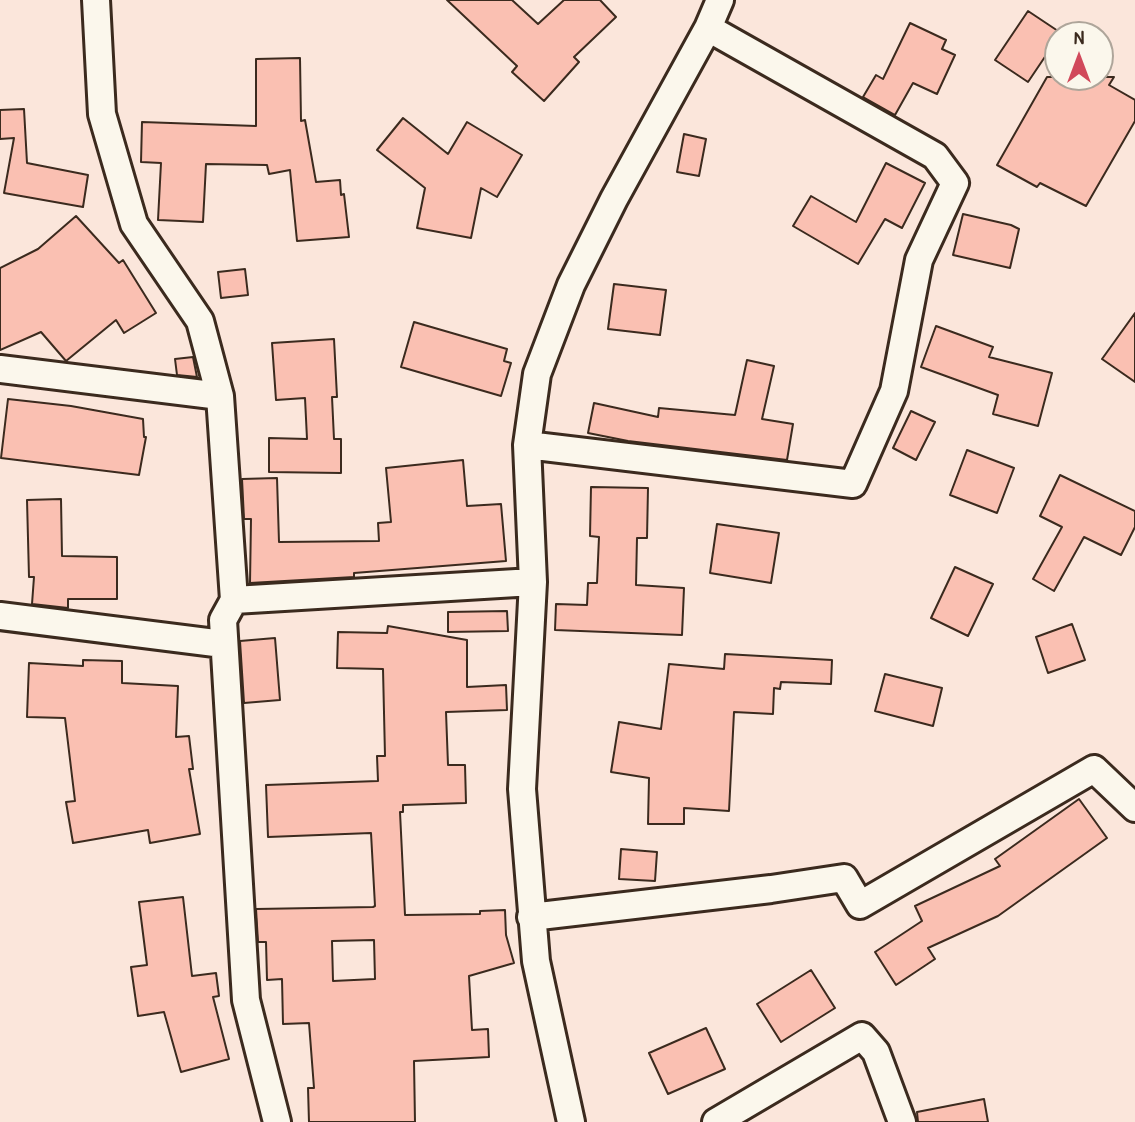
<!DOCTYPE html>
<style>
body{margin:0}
#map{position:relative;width:1135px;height:1122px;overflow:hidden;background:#fbe6db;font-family:"Patrick Hand",sans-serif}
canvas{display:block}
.north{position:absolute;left:1044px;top:21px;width:70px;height:70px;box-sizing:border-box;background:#fbf7ec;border:2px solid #aea59a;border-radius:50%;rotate:0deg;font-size:19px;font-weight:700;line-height:28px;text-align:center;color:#3b2a1e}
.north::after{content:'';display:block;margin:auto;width:24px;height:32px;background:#d1495b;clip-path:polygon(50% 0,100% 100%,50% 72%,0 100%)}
</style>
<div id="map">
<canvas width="1135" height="1122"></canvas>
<div class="north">N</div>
</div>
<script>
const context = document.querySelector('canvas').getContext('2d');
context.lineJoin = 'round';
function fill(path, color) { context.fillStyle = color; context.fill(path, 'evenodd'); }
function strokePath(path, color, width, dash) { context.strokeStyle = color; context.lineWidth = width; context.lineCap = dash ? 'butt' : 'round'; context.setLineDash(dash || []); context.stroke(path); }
const building = new Path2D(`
 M447 0H512L538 24 564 0H600L616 17 574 57 579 62 544 101 512 72 517 66Z
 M1028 11 1061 33 1028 82 995 60Z
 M910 23 946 40 942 49 955 55 937 94 913 83 895 115 863 97 876 75 883 79Z
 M300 58 301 121 305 120 316 182 340 180 341 195 344 194 349 237 297 241 290 170 269 174 267 165 206 164 203 222 158 220 161 163 141 162 142 122 256 126V59Z
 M1047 77H1114L1109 85 1135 100V121L1086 206 1040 183 1037 187 997 165Z
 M24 109 27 163 88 175 83 207 4 193 14 138 0 139V110Z
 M403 118 448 154 467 122 522 155 497 197 481 188 471 238 417 228 425 188 377 150Z
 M684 134 706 139 699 176 677 172Z
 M886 163 925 183 902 228 885 219 858 264 793 226 811 196 856 222Z
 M963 214 1011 225 1019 229 1010 268 953 255Z
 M76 216 119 263 123 260 156 313 124 333 116 320 66 361 41 332 0 350V268L38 249Z
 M245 269 248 295 221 298 218 272Z
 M614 284 666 290 660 335 608 329Z
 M1135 313V382L1102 359Z
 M414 322 507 349 504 361 511 363 501 396 401 367Z
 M936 326 993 347 989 357 1052 373 1038 426 993 414 998 395 921 367Z
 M334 339 337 397H332L334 439H341V473L269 472V438L307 439 305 398 276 400 272 343Z
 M193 357 197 377 177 375 175 359Z
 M747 360 774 366 762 419 793 424 787 460 628 441 588 433 594 403 658 417 659 408 735 415Z
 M8 399 71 406 143 419 144 437H146L139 475 1 458Z
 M911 411 935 422 916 460 893 448Z
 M967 450 1014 468 997 513 950 495Z
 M463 460 467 506 501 504 506 561 354 573V577L250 583 251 519H244L242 479 277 478 279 542 379 541 378 523 391 522 386 468Z
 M1060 475 1135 511V527L1121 555 1084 537 1054 591 1033 579 1062 527 1040 516Z
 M591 487 648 488 647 538H637L636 585 684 588 682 635 555 630 556 604 587 605 588 583H597L599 537 590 536Z
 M61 499 62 556 117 557V599H68V608L32 604 34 577H29L27 500Z
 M717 524 779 533 771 583 710 573Z
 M955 567 993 584 968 636 931 618Z
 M507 611 508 631 448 632V612Z
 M1072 624 1085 660 1048 673 1036 637Z
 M388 626 467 640V687L506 685 507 710 446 712 448 765H465L466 803 403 805V812H400L405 915 480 914V911L505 910 506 935 514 963 469 976 472 1030 488 1029 489 1057 414 1061 415 1122H309L308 1088H314L309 1023 283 1024 282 979 267 980 266 942H258L256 909 373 907 375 906 371 833 268 837 266 785 378 781 377 756H385L383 669 337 668 338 632 387 633ZM374 940 375 979 333 981 332 941Z
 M275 638 280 700 244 703 240 641Z
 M725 654 832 660 831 684 781 682 780 689 774 688 773 714 734 712 729 811 684 808V824H648L649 778 611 772 619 722 661 729 669 664 724 669Z
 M83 660 122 661V683L178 686 176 737 189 736 193 769H189L200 834 150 843 148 830 73 843 66 802 75 801 65 718 27 717 29 663 83 666Z
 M885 674 942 688 933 726 875 711Z
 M1079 799 1107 838 998 916 928 948 935 959 896 985 875 952 922 921 915 906 1000 866 995 859Z
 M621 849 657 852 655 881 619 879Z
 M183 897 192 976 216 973 219 996 213 997 229 1059 181 1072 164 1012 138 1016 131 967 147 965 139 902Z
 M811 970 835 1008 781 1042 757 1004Z
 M706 1028 725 1069 668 1094 649 1053Z
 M984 1099 988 1122H918L917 1112Z`);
const street = new Path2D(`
 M96 0 102 114 134 224 200 321 220 396 234 600
 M0 369 220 396
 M527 445 853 484 894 391 919 260 955 183 935 156 708 28
 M0 616 223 644
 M531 917 771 889 844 878 860 905 1094 769 1135 808
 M277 1122 246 1000 223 620 234 600 533 582
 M571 1122 536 961 522 789 533 582 527 445 537 374 571 285 614 199 708 28 720 0
 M716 1122 862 1036 876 1052 902 1122`);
fill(building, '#fac0b2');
strokePath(building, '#3b2a1e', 2);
strokePath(street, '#3b2a1e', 32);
strokePath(street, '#fbf7ec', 26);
</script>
